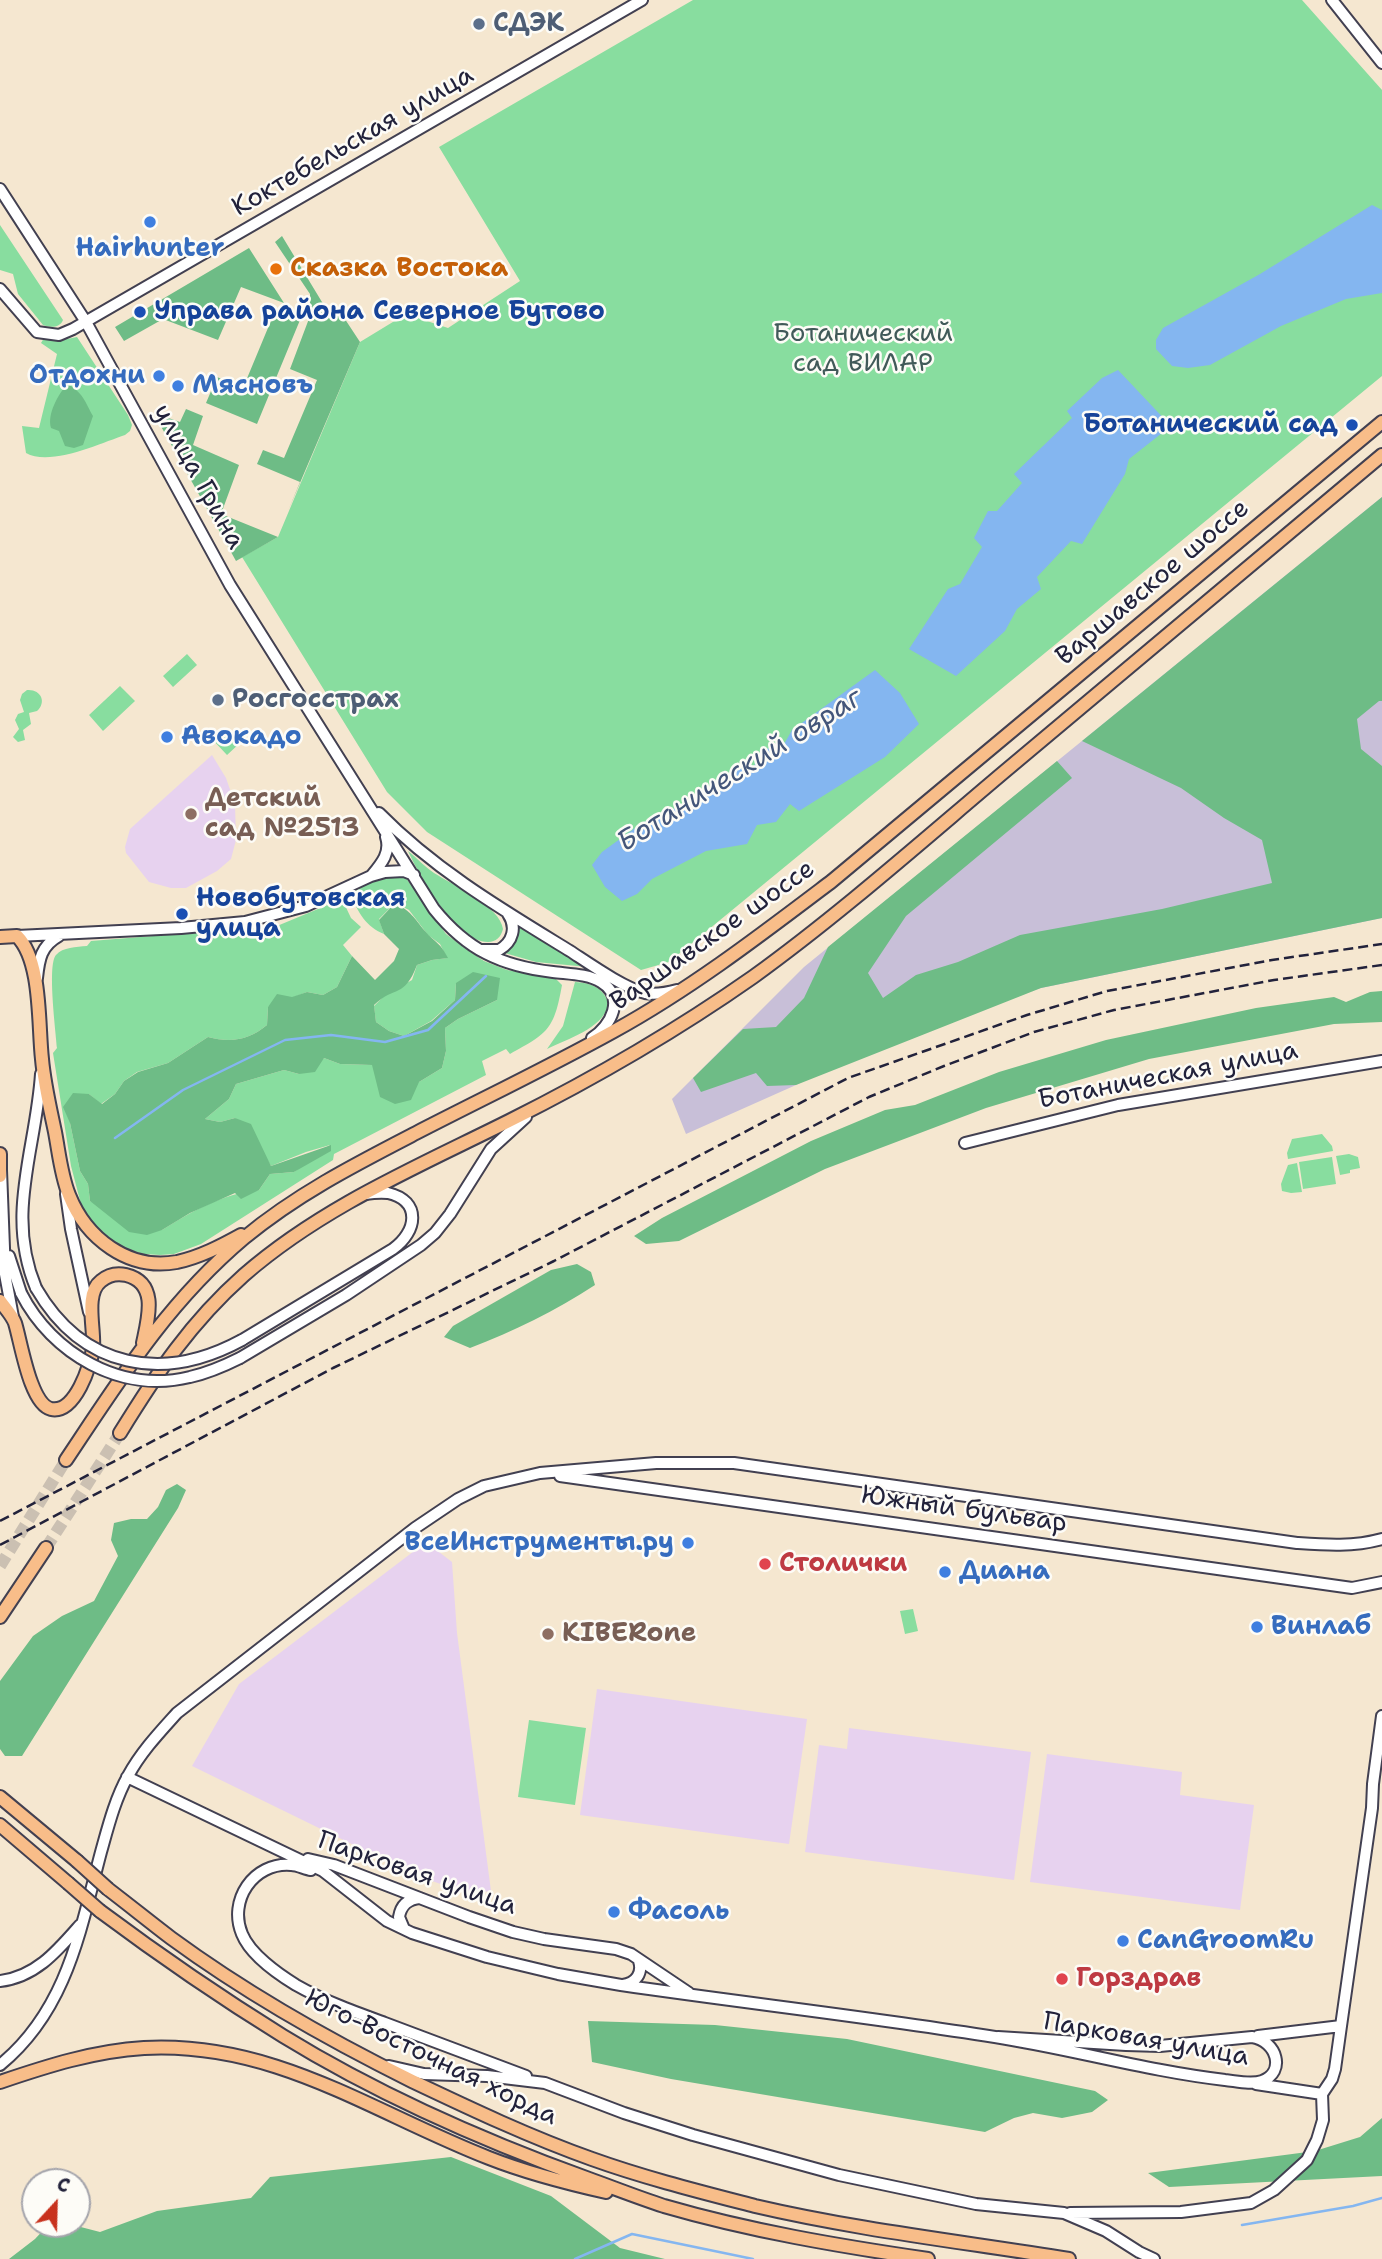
<!DOCTYPE html>
<meta charset="utf-8">
<style>
body{margin:0}
#map{position:relative;width:1382px;height:2259px;overflow:hidden;background:#f5e7d0;font-family:"Shantell Sans",sans-serif}
canvas{display:block}
.north{position:absolute;left:21px;top:2168px;width:70px;height:70px;box-sizing:border-box;background:#fdfcf7;border:2px solid #a5a5ac;border-radius:50%;rotate:22deg;font-size:19px;font-weight:700;line-height:28px;text-align:center;color:#22223b}
.north::after{content:'';display:block;margin:auto;width:24px;height:32px;background:#c8321e;clip-path:polygon(50% 0,100% 100%,50% 72%,0 100%)}
</style>
<div id="map">
<canvas width="1382" height="2259"></canvas>
<div class="north">С</div>
</div>
<script>
const context = document.querySelector('canvas').getContext('2d');
context.lineJoin = 'round';
function fill(path, color) { context.fillStyle = color; context.fill(path, 'evenodd'); }
function strokePath(path, color, width, dash) { context.strokeStyle = color; context.lineWidth = width; context.lineCap = dash ? 'butt' : 'round'; context.setLineDash(dash || []); context.stroke(path); }
function drawText(font, color, halo, rows, align = 'center') {
  context.font = font + ' "Shantell Sans",sans-serif'; context.lineWidth = 5; context.setLineDash([]); context.textBaseline = 'middle'; context.strokeStyle = halo; context.fillStyle = color; for (const [text, x, y, turn = 0] of rows) {
    context.save(); context.translate(x, y); context.rotate((+turn || 0) * Math.PI / 180); context.textAlign = isNaN(turn) ? turn : align; if (halo) context.strokeText(text, 0, 0); context.fillText(text, 0, 0); context.restore();
  }
}
const built = new Path2D(`
 M212 755 226 778 235 804 236 840 231 859 217 871 186 888H171L149 882 126 853 125 847 130 829Z
 M426 1542 452 1562 457 1633 491 1891 468 1894 413 1874 192 1766 239 1684Z
 M597 1689 807 1719 789 1844 580 1815Z
 M849 1728 1031 1752 1014 1880 805 1852 819 1745 847 1749Z
 M1047 1754 1182 1772 1180 1795 1254 1805 1240 1910 1030 1882Z`);
const industrial = new Path2D(`
 M1382 497V918L1041 988 892 1035 796 1085 686 1134 672 1099 804 967Z`);
const green = new Path2D(`
 M693 0H1302L1382 90V376L669 962 641 970 427 832 387 792 242 557 278 537 360 342 406 314 448 328 520 281 439 147Z
 M0 225 63 320C60 328 50 328 43 325L18 294 13 274 0 270Z
 M77 337 128 415 132 425 130 431 125 435C101 443 50 467 26 453L22 426 39 428 57 354 41 343 44 338 57 341Z
 M187 654 197 665 173 687 163 676Z
 M120 686 135 701 103 731 89 715Z
 M27 690C41 689 47 702 37 711L29 713 31 724 23 730 25 740 18 742 13 737 19 729 15 720 18 714 24 712 20 700 22 694Z
 M220 729 230 731 240 743 227 755 211 738Z
 M408 851C417 858 425 867 434 873 453 885 500 906 503 929 501 937 496 942 488 942 456 942 420 877 408 851Z
 M397 876 406 878 446 934 466 949 484 961 507 970 555 978 562 985C554 1030 548 1033 510 1054L506 1049 482 1061 486 1075 334 1154 333 1160 201 1244 174 1254 160 1255 144 1254 123 1248 107 1238 88 1220 82 1208 71 1166 53 1053 57 1048C56 1032 47 965 56 955 63 947 76 947 87 946L91 941 277 926 342 899 351 918 361 927 343 945 352 956 337 987 323 995 307 992 268 1007 267 1025C249 1040 231 1043 208 1037L168 1063 137 1072 124 1081 115 1094 101 1104 89 1094 70 1123 80 1171 88 1184 90 1201 162 1230C193 1211 221 1194 259 1190L270 1174 294 1172 330 1145 306 1152 271 1166 263 1153 235 1118 220 1122 205 1119 229 1099 236 1084 284 1070 299 1074 324 1058 340 1064 372 1065 419 1082 442 1068 446 1051 445 1028 458 1019 497 1000 456 983 455 1000 431 1021 404 1036 389 1031 376 1022 374 1006 385 995 412 980 417 965 432 960 447 958 440 944 428 935 409 910 395 903 379 919 384 934C366 927 358 912 350 894L373 881Z
 M517 925 588 967 536 962 501 952Z
 M575 982C591 983 604 987 609 1005 600 1030 569 1038 547 1049L563 1026Z
 M1322 1134 1332 1146 1333 1151 1288 1159 1287 1153 1292 1139Z
 M1349 1154 1358 1157 1360 1168 1350 1170V1173L1340 1175 1336 1156Z
 M1332 1157 1336 1184 1303 1189 1299 1162Z
 M1297 1163 1302 1192 1291 1193 1282 1191 1281 1184 1288 1165Z
 M913 1609 918 1631 905 1634 900 1611Z
 M529 1720 586 1728 575 1805 518 1797Z`);
const forest = new Path2D(`
 M282 236 325 307H337L360 342 288 511 300 482 257 464 263 450 284 458 317 380 290 369 310 316V294L275 242Z
 M249 248 284 303 241 287 218 340 163 319 124 341 115 327Z
 M275 311 300 320 257 424 206 403 217 377 243 388Z
 M67 384C83 392 85 402 93 416L83 445 74 448 65 446 59 431 51 428C47 414 58 395 67 384Z
 M186 409 203 416 193 445 239 465 221 514 278 537 236 561 158 421 160 415 180 422Z
 M1382 497V701H1379L1357 719 1361 749 1382 766V918L1041 988 796 1085 767 1086 756 1073 701 1092 693 1078 743 1029 776 1027 804 998 828 947 1057 761 1072 778 906 916 868 973 883 998 916 975 958 962 1020 935 1162 909 1272 883 1262 840 1224 818 1181 788 1082 741Z
 M395 903C411 911 414 918 425 931 435 943 440 942 448 958L432 960 417 965C404 999 395 985 374 1005L376 1022 389 1031 404 1036 432 1021 455 1000 456 983 473 972 500 978 497 1000 458 1019 445 1028 446 1051 442 1068 419 1082 411 1100 395 1104 380 1097 372 1065 340 1064 324 1058 315 1072 299 1074 284 1070 236 1084 229 1099 205 1119 220 1122 235 1118 251 1124 271 1166 331 1145V1151L294 1172 270 1174 259 1190 241 1199 235 1193 190 1213 162 1230 147 1235 129 1232 90 1201 88 1184 80 1171 70 1123 63 1107 73 1093 89 1094 102 1104 115 1094 124 1081 138 1072 168 1063 208 1037C231 1043 249 1040 267 1025L268 1007 277 994 292 997 307 992 323 995 337 987 352 956 375 980 394 961 399 949 384 934 379 920Z
 M1382 991V1022L1334 1024 1149 1059 986 1108 825 1169 679 1241 646 1244 634 1236 662 1218 811 1141 885 1110 915 1105 999 1072 1106 1040 1256 1008 1334 997 1346 1002 1370 992Z
 M577 1264 591 1272 595 1285C555 1311 514 1331 470 1348L444 1337 453 1326 551 1270Z
 M177 1484 186 1490 178 1508 22 1756H5L0 1749V1681L33 1636 62 1616 94 1601 118 1556 111 1540 114 1523 131 1519H147L158 1507 166 1490Z
 M588 2021 715 2025 847 2039 1095 2091 1108 2100 1092 2112 1062 2118 1033 2113 1014 2118 985 2132 671 2079 592 2062Z
 M1382 2118V2176L1169 2187 1148 2173 1315 2151 1360 2137Z
 M451 2157 551 2196 620 2248 665 2259H9L35 2239 49 2224 73 2225 100 2232 157 2211 251 2198 270 2177Z`);
const water = new Path2D(`
 M1372 205 1382 210V293L1346 299 1281 326 1210 365 1188 368 1172 366 1156 349V340L1163 328 1260 274Z
 M1118 370 1171 426 1129 459 1125 474 1082 544 1071 541 1037 577 1041 589 1017 609 1005 631 956 676 909 649 948 589 960 584 982 547 974 538 988 511H997L1022 483 1014 474 1072 418 1067 411 1102 378Z
 M875 670 900 693 919 724 885 757 799 811 790 804 776 822 757 825 747 844 706 851 652 879 637 894 622 901 605 887 592 865 602 852 642 823 711 792 737 769 753 767 765 749 783 746 792 730Z`);
const stream = new Path2D(`
 M115 1138 183 1090 285 1040 331 1035 385 1042 428 1030 486 976
 M1242 2225 1353 2206 1382 2198
 M575 2259 632 2234 753 2259`);
const majorTunnel = new Path2D(`
 M46 1548 120 1433
 M0 1566 66 1460`);
const minor = new Path2D(`
 M1332 0 1382 63
 M0 189 86 322 230 585 434 909C467 950 501 966 553 972 568 974 588 974 601 982 626 997 611 1026 592 1038
 M0 289 37 332 59 335 73 329 642 0
 M379 813C435 870 503 910 570 951 590 964 624 988 645 993 656 995 666 993 677 990
 M372 875C382 863 391 852 386 837
 M17 936 181 928 245 922 306 906 371 876 385 872 404 871 414 875
 M482 950H499C513 942 517 927 508 914
 M37 978C39 959 41 946 59 936
 M965 1143 1118 1105 1382 1061
 M1 1170 5 1274 13 1317
 M66 1194 71 1229 89 1312
 M9 1256 21 1293
 M36 1288C5 1214 36 1150 41 1074
 M242 1340 393 1249C417 1232 422 1201 388 1193 380 1192 372 1193 365 1194
 M240 1358 346 1295 421 1245 435 1233 450 1214 491 1149 526 1117
 M560 1476 1352 1588 1382 1582
 M127 1777 323 1871 387 1921 412 1933 487 1957 558 1974 621 1985C745 2003 870 2017 995 2037 1072 2049 1147 2071 1225 2080 1236 2081 1251 2085 1262 2081 1286 2072 1277 2041 1252 2037L1160 2046 1126 2045 998 2037
 M308 1859 334 1865 469 1917 513 1932 544 1939 616 1949 631 1954 689 1993
 M311 1870C305 1869 297 1865 291 1865 253 1862 228 1901 242 1934 250 1954 278 1974 296 1985 324 2001 355 2012 385 2023 432 2041 479 2058 526 2076
 M404 1929 399 1917C401 1905 408 1899 420 1898
 M0 1981C36 1977 58 1950 80 1925
 M623 1985C636 1983 643 1973 639 1961
 M1258 2036 1341 2026 1372 1808 1373 1784 1382 1716
 M0 2065C67 2010 80 1931 101 1852 108 1827 115 1799 128 1776 141 1752 159 1733 177 1713L415 1528 458 1499 484 1486 540 1473 656 1463H734L1297 1543C1326 1545 1353 1547 1382 1539
 M389 2066 424 2074 487 2076 545 2083 624 2113 693 2135 839 2175 976 2204 1064 2213 1106 2231 1139 2252 1154 2259
 M1256 2084 1322 2094
 M1070 2213 1181 2212 1251 2203 1274 2190 1307 2160 1317 2140 1323 2120 1322 2094 1332 2079 1335 2069 1341 2026`);
const major = new Path2D(`
 M0 937 17 936C42 961 38 1024 42 1059 44 1083 50 1108 55 1132 59 1153 61 1175 69 1195 86 1238 128 1271 177 1262 200 1257 221 1246 241 1235
 M0 1154V1176
 M0 1301C5 1308 12 1315 15 1323 21 1342 30 1404 51 1409 75 1414 91 1365 93 1348 95 1329 84 1294 101 1281 108 1275 117 1273 126 1275 159 1283 148 1319 143 1343
 M120 1433C157 1373 190 1323 244 1275 322 1207 417 1167 509 1121 593 1079 676 1031 753 977 840 914 921 842 1004 772 1130 667 1256 561 1382 455
 M66 1460C120 1379 168 1302 244 1238 297 1194 356 1164 416 1133 482 1099 549 1067 614 1031 692 988 762 934 832 881L1382 422
 M0 1617 46 1548
 M0 1797 77 1861
 M0 1825 68 1883
 M108 1889C129 1905 150 1922 171 1938 246 1993 329 2040 412 2081 471 2109 530 2137 592 2159 645 2178 701 2192 755 2206 858 2230 964 2242 1069 2259
 M100 1911C159 1955 220 1997 283 2036 379 2095 484 2141 589 2179 614 2188 639 2198 664 2206 750 2231 839 2246 928 2259
 M0 2082C47 2066 94 2051 144 2048 275 2041 373 2113 489 2158 527 2173 566 2183 606 2192`);
const rail = new Path2D(`
 M0 1521 848 1078 1027 1015 1107 991 1272 960 1382 944
 M0 1545 333 1368 554 1261 869 1097 944 1066 1034 1032 1114 1010 1274 980 1382 965`);
const minorBridge = new Path2D(`
 M36 1288C83 1369 163 1383 242 1340
 M21 1293C52 1354 121 1394 190 1377 208 1373 224 1366 240 1358`);
const majorBridge = new Path2D(`
 M77 1861 108 1889
 M68 1883 100 1911`);
const markers = [
 [479,24,7,"#5c6f8a"],
 [150,222,7,"#3f7fe0"],
 [276,269,7,"#e8710a"],
 [140,312,7,"#1a4fb4"],
 [159,376,7,"#3f7fe0"],
 [178,386,7,"#3f7fe0"],
 [1352,425,7,"#1a4fb4"],
 [218,700,7,"#5c6f8a"],
 [167,737,7,"#3f7fe0"],
 [191,814,7,"#8d6e63"],
 [182,914,7,"#1a4fb4"],
 [688,1543,7,"#3f7fe0"],
 [765,1564,7,"#e0444e"],
 [945,1572,7,"#3f7fe0"],
 [1257,1627,7,"#3f7fe0"],
 [548,1634,7,"#8d6e63"],
 [614,1912,7,"#3f7fe0"],
 [1123,1941,7,"#3f7fe0"],
 [1062,1979,7,"#e0444e"]
];
const serviceNames = [
 ["СДЭК",493,24],
 ["Росгосстрах",232,700]
];
const streetNames = [
 ["Коктебельская улица",353,142,-30],
 ["улица Грина",198,477,61],
 ["Варшавское шоссе",1153,583,-40],
 ["Варшавское шоссе",713,936,-35],
 ["Ботаническая улица",1168,1076,-11],
 ["Южный бульвар",964,1510,8],
 ["Парковая улица",417,1874,19],
 ["Парковая улица",1146,2040,10],
 ["Юго-Восточная хорда",431,2058,26]
];
const shopNames = [
 ["Hairhunter",150,249,"center"],
 ["Отдохни",145,376,"right"],
 ["Мясновъ",192,386],
 ["Авокадо",181,737],
 ["ВсеИнструменты.ру",674,1543,"right"],
 ["Диана",959,1572],
 ["Винлаб",1271,1627],
 ["Фасоль",628,1912],
 ["CanGroomRu",1137,1941]
];
const foodNames = [
 ["Сказка Востока",290,269]
];
const transitNames = [
 ["Управа района Северное Бутово",154,312],
 ["Ботанический сад",1338,425,"right"],
 ["Новобутовская",196,899],
 ["улица",196,929]
];
const parkNames = [
 ["Ботанический",863,334],
 ["сад ВИЛАР",863,364]
];
const educationNames = [
 ["Детский",205,799],
 ["сад №2513",205,829],
 ["KIBERone",562,1634]
];
const healthNames = [
 ["Столички",779,1564],
 ["Горздрав",1076,1979]
];
const waterNames = [
 ["Ботанический овраг",740,771,-32]
];
fill(built, '#e7d2ef');
fill(industrial, '#c8bfd8');
fill(green, '#88dd9f');
fill(forest, '#6ebc86');
fill(water, '#84b6f0');
strokePath(stream, '#84b6f0', 2.5);
strokePath(majorTunnel, '#cbc0b2', 12, [12, 6]);
strokePath(minor, '#424051', 14);
strokePath(major, '#424051', 16);
strokePath(minor, '#fff', 10);
strokePath(major, '#f8bd89', 12);
strokePath(rail, '#22223b', 2.5, [10, 5]);
strokePath(minorBridge, '#424051', 14, []);
strokePath(majorBridge, '#424051', 16, []);
strokePath(minorBridge, '#fff', 10);
strokePath(majorBridge, '#f8bd89', 12);
for (const [x, y, r, color] of markers) { const dot = new Path2D(); dot.arc(x, y, r, 0, 2 * Math.PI); context.fillStyle = color; context.fill(dot); strokePath(dot, '#fdfcf7', 2.5); }
drawText('bold 26px', '#4e5e75', '#fdfcf7', serviceNames, 'left');
drawText('26px', '#22223b', '#fdfcf7', streetNames);
drawText('bold 26px', '#366cbe', '#fdfcf7', shopNames, 'left');
drawText('bold 26px', '#c56008', '#fdfcf7', foodNames, 'left');
drawText('bold 26px', '#164399', '#fdfcf7', transitNames, 'left');
drawText('26px', '#415a59', '#fdfcf7', parkNames);
drawText('bold 26px', '#785e54', '#fdfcf7', educationNames, 'left');
drawText('bold 26px', '#be3a42', '#fdfcf7', healthNames, 'left');
drawText('italic 28px', '#44567a', '#fdfcf7', waterNames);
</script>
